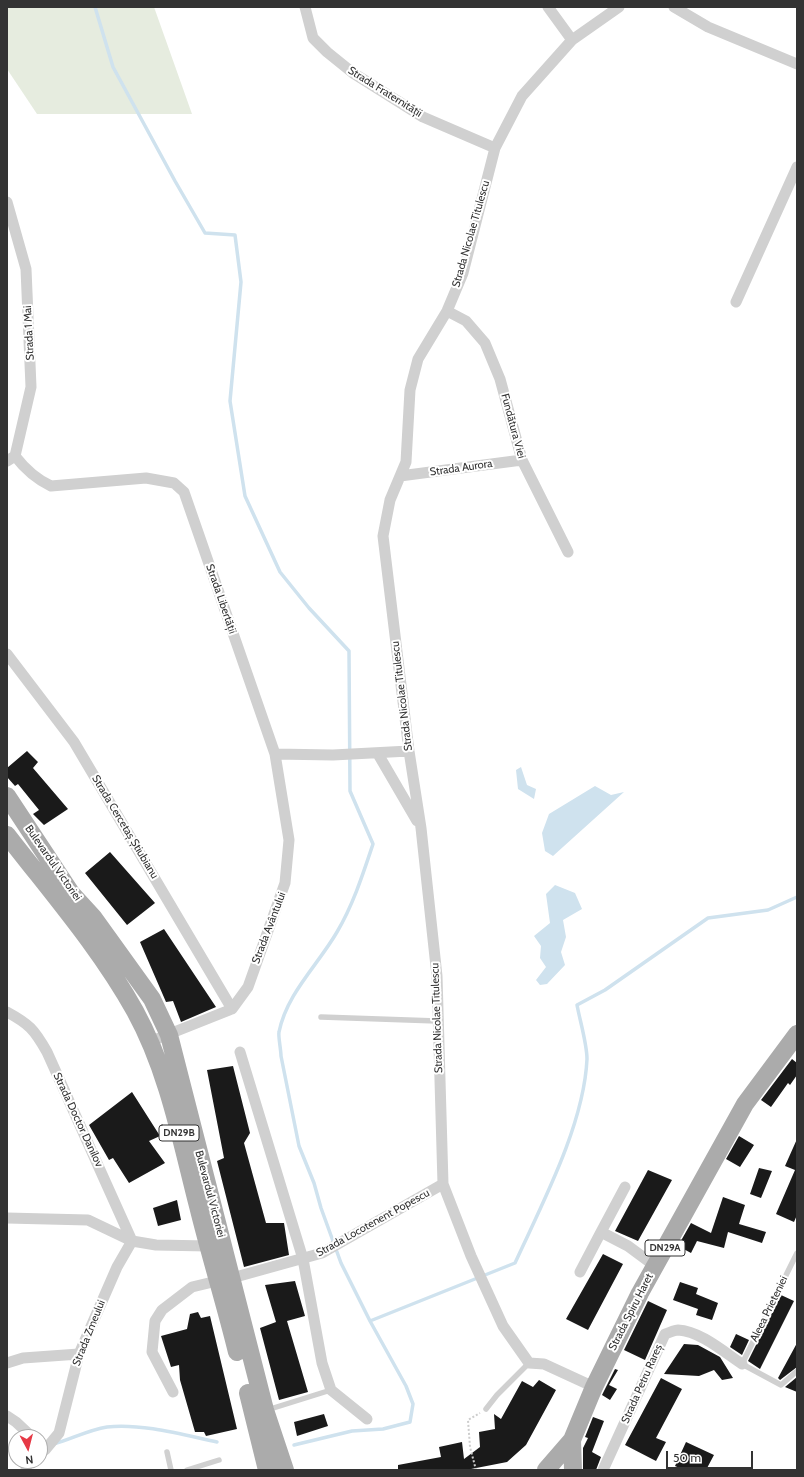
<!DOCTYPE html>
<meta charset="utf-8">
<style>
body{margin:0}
#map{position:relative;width:804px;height:1477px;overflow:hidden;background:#fff;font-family:Cabin,sans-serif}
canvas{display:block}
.frame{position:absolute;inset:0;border:8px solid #333;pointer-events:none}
.north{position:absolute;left:8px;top:1429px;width:40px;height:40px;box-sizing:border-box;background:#fff;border:1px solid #adadad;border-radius:50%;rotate:173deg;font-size:11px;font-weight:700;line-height:16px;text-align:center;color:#333}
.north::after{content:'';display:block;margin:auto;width:14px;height:18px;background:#e63946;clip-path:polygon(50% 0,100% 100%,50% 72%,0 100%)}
.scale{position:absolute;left:666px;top:1451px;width:87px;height:18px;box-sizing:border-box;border:2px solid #333;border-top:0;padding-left:5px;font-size:12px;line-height:14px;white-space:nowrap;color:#333;-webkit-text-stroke:3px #fff;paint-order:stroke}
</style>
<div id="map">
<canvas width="804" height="1477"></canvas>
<div class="frame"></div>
<div class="north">N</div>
<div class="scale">50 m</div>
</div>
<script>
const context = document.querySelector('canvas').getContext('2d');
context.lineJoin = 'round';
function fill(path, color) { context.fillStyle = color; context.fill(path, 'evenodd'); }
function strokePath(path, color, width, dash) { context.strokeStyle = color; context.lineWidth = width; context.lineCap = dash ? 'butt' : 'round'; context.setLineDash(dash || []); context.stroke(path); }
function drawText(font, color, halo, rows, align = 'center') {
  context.font = font + ' Cabin,sans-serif'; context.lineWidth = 4; context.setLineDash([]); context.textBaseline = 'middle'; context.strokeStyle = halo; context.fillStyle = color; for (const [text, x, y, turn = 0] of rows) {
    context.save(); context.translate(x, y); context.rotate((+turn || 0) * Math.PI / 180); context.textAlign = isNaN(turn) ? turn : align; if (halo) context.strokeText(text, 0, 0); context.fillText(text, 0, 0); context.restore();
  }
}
const green = new Path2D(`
 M7 7H154L192 114H37L7 69Z`);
const water = new Path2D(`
 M521 767 527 785 536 789 534 799 518 789 516 770Z
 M595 786 611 795 624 792 553 856 545 851 542 833 549 814Z
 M555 885 575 893 582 909 563 920 566 937 561 952 565 965 547 984 540 985 536 980 546 967 540 958 541 946 534 936 550 923 546 894Z`);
const stream = new Path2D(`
 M95 7 113 67 175 181 205 233 235 235 241 282 230 401 245 496 280 572 309 608 349 651 350 791 373 844C363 874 353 905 337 932 318 965 287 993 279 1032 278 1036 281 1050 281 1056L299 1146 314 1183 321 1208 341 1263 370 1321 406 1386 413 1404 410 1422 383 1429 352 1431 294 1445
 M370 1321 515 1263C542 1204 584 1125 587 1059 587 1044 580 1021 577 1005L605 990 708 918 768 910 797 897
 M54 1444C72 1439 88 1430 107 1427 141 1423 184 1435 217 1442`);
const building = new Path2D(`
 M27 751 38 762 33 768 68 809 44 825 33 814 39 810 18 784 15 786 7 777V768Z
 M110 852 155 903 127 925 85 873Z
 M164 929 216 1007 181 1022 173 1001 166 1002 140 942Z
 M792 1059 797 1063V1075L790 1085 788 1083 771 1107 761 1100Z
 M233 1066 250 1133 244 1143 266 1223H284L289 1255 244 1267 217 1161 224 1158 207 1070Z
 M132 1092 160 1136 149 1141 165 1163 129 1183 113 1158 109 1160 89 1125Z
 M739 1136 754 1145 740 1167 726 1159Z
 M797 1139V1215L794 1222 776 1214 795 1170 785 1166Z
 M759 1168 772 1171 761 1198 750 1194Z
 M648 1170 672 1180 638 1241 615 1231Z
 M723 1197 745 1205 739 1224 766 1232 762 1243 728 1232 724 1248 697 1241 691 1253 678 1246 691 1223 711 1233Z
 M177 1200 181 1220 158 1226 153 1208Z
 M603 1254 623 1264 588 1330 566 1319Z
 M295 1281 305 1316 287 1321 308 1392 279 1400 260 1328 276 1322 265 1285Z
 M680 1282 698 1288 696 1294 718 1303 712 1320 696 1315 698 1309 673 1300Z
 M781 1295 794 1301 760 1369 748 1361Z
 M648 1301 667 1310 645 1360 624 1350Z
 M198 1312 201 1318 210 1316 237 1429 206 1436 204 1432H195L180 1380 179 1365 171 1367 161 1336 187 1329 190 1314Z
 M736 1334 749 1340 742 1355 730 1347Z
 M797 1343V1367L780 1380 778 1378Z
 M684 1344 698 1345 720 1357 733 1378 722 1380 714 1370 699 1376 664 1374Z
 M615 1369 618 1370 609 1385 617 1389 610 1400 602 1395Z
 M797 1377V1392L785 1387Z
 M661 1378 682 1389 656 1438 666 1442 656 1461 625 1445Z
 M539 1380 556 1390 526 1445 507 1462 466 1470H398V1465L441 1457 439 1447 462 1442 464 1459 480 1447 479 1432 495 1429 494 1414 501 1419 522 1381 533 1387Z
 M324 1414 328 1426 297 1436 294 1422Z
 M593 1417 604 1421 592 1452 601 1457 596 1470H583V1448L588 1438 585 1437Z
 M686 1442 714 1455 706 1470H684L675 1466Z`);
const path = new Path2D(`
 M476 1470 470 1447 468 1420 480 1413`);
const lane = new Path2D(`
 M321 1017 437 1021
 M797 1253 742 1364 781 1385 797 1371
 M486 1409 497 1395 529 1363
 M267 1410 331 1390
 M167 1452 171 1470
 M187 1470 219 1460`);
const street = new Path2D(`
 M305 7 313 38 327 52 353 73 423 117 495 148
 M548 7 572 40
 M674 7 708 27 797 64
 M7 202 26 269 31 387 15 456 7 461
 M736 302 797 167
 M447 311 466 321 485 343 500 379 522 460 568 552
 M15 456C25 469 36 479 51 486L146 478 174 483 184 492 275 754 289 840 285 883 248 987 232 1009 149 1042
 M400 476 522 460
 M7 654 74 742 232 1009
 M275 754 333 755 409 751
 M378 754 417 821
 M7 1012C29 1024 34 1029 47 1052L132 1241 117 1267 79 1354 59 1433 45 1450
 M240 1052 303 1259 322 1363 331 1390 367 1419
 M625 1187 601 1232 628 1246 655 1266
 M7 1218 88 1220 132 1241 156 1245 208 1246
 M580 1272 601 1232
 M232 1278 322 1253 443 1184
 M7 1363 23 1358 79 1354
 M594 1387 544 1364 529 1363 503 1326 471 1256 443 1184 437 976 421 828 409 751 383 536 390 500 406 462 410 390 418 359 447 311 463 273 495 148 522 96 572 40 619 7
 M173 1392 152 1352 155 1321 162 1310 192 1287 217 1281
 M7 1416 16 1422 32 1437
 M26 1470 27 1461
 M603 1470 665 1334C669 1333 674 1330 678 1330 700 1331 724 1352 742 1364`);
const primary = new Path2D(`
 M7 796 71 893 93 917 152 999 169 1035 265 1410 285 1470
 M7 835C51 892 100 948 135 1011 168 1071 181 1140 198 1206 210 1255 225 1303 237 1352
 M248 1393 267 1470
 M572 1440 573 1470
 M546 1470 572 1440 594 1387 640 1293 745 1104 797 1034`);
const shields = [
 [179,1133,40],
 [665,1248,40]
];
const shieldNames = [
 ["DN29B",179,1133],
 ["DN29A",665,1248]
];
const streetNames = [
 ["Strada Fraternității",385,92,32],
 ["Strada Nicolae Titulescu",471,234,-74],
 ["Strada 1 Mai",29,333,-93],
 ["Fundătura Viei",513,426,75],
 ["Strada Aurora",461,468,-8],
 ["Strada Libertății",221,599,71],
 ["Strada Nicolae Titulescu",402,696,-97],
 ["Strada Cercetaș Știubianu",125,827,59],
 ["Bulevardul Victoriei",53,863,55],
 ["Strada Avântului",269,928,-69],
 ["Strada Nicolae Titulescu",437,1018,-92],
 ["Strada Doctor Danilov",78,1120,65],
 ["Bulevardul Victoriei",210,1194,75],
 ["Strada Locotenent Popescu",373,1223,-29],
 ["Aleea Prieteniei",769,1309,-64],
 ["Strada Spiru Haret",631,1312,-63],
 ["Strada Zmeului",89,1333,-68],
 ["Strada Petru Rareș",642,1384,-66]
];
fill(green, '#e6ecdf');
fill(water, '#cfe2ee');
strokePath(stream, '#cfe2ee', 3.5);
fill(building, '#1a1a1a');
strokePath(path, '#cdcdcd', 2, [2, 2]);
strokePath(lane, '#d0d0d0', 5.5);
strokePath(street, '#d0d0d0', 11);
strokePath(primary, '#ababab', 18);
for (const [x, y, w] of shields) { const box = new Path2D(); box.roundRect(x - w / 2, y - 8, w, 16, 3); context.fillStyle = '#fff'; context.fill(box); strokePath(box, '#333', 1); }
drawText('bold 10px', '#333', null, shieldNames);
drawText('11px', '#333', '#fff', streetNames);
</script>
